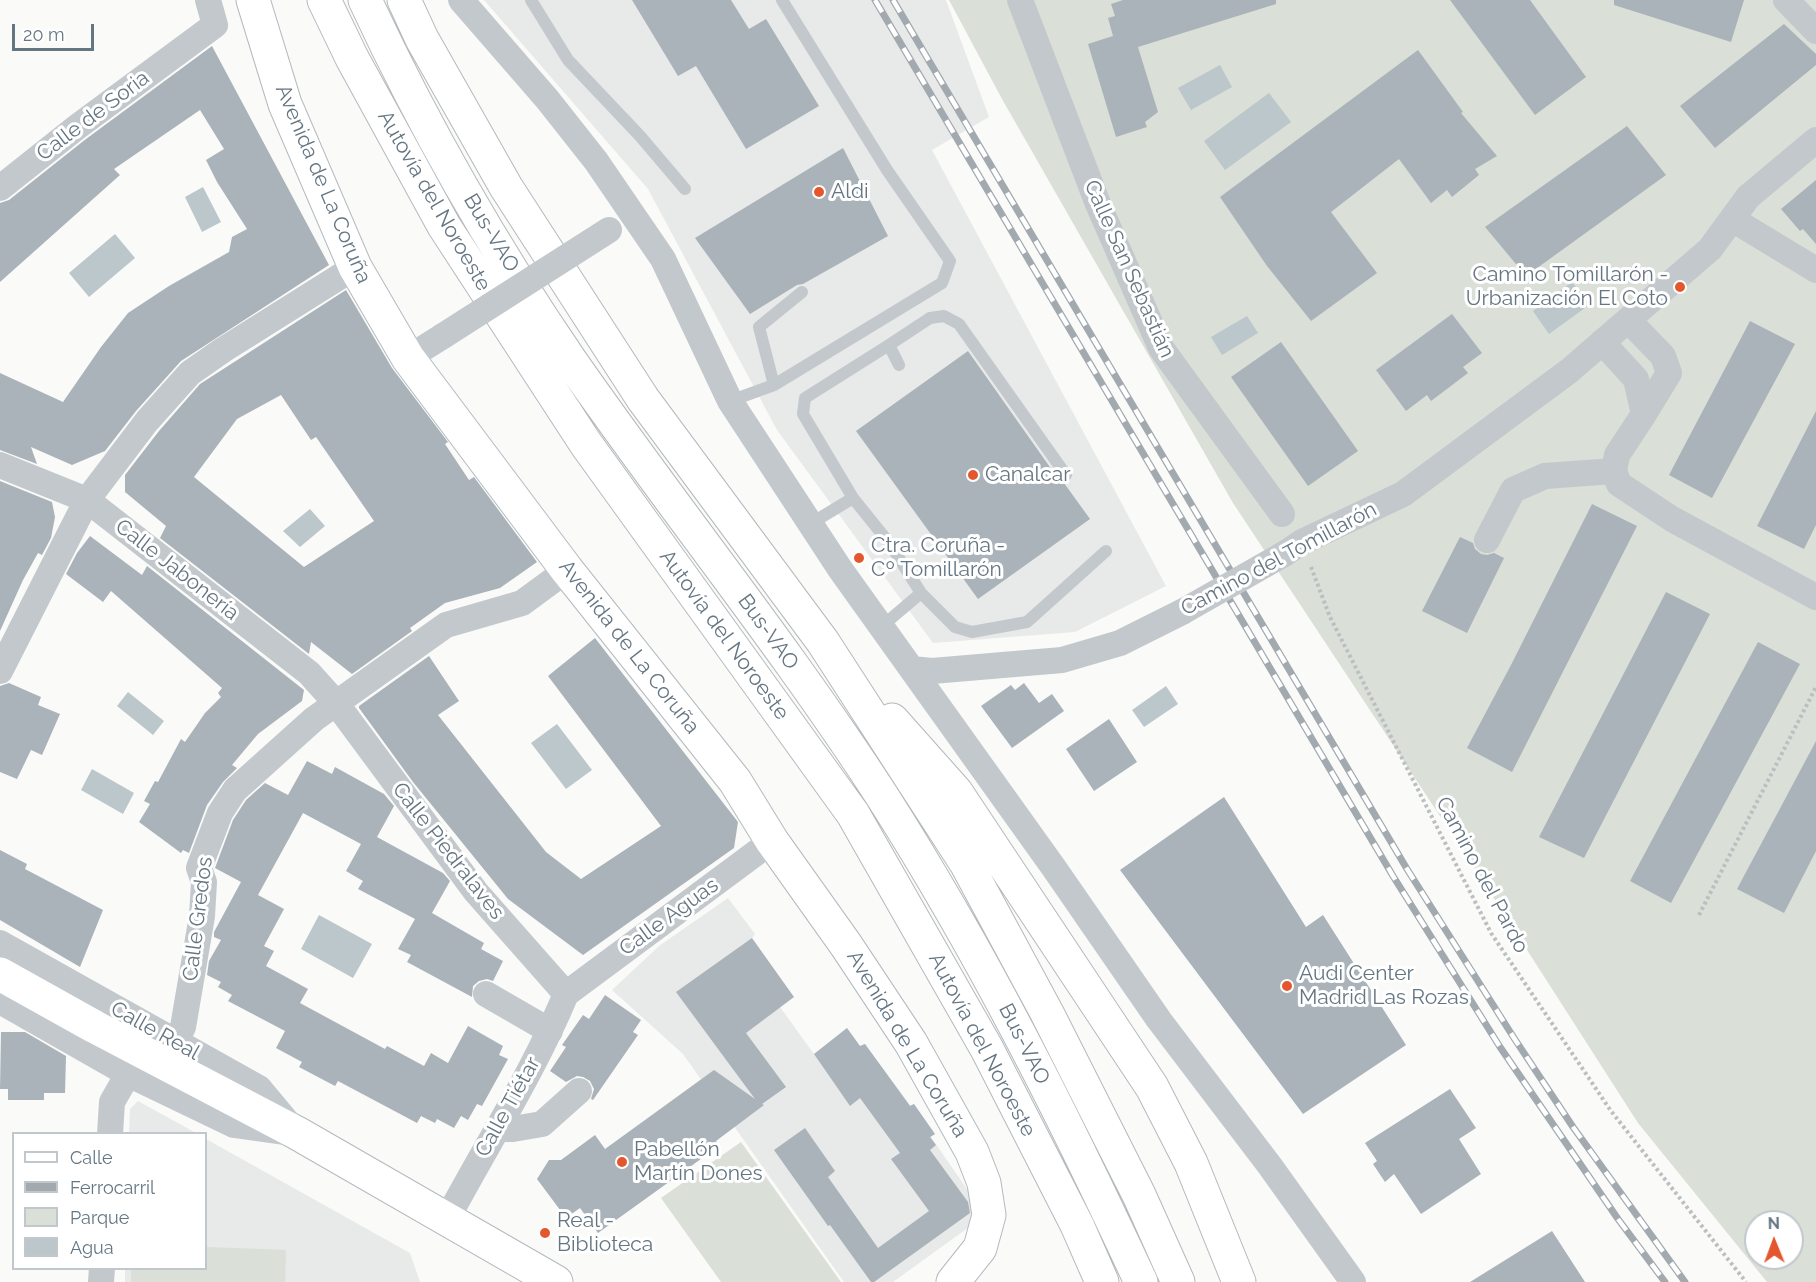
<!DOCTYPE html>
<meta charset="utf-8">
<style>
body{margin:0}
#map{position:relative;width:1816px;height:1282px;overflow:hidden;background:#fafaf8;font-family:Raleway,sans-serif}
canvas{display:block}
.legend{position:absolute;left:12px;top:1132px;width:195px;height:138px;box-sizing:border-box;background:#fff;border:2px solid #c1c8cd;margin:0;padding:8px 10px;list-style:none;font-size:18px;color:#657683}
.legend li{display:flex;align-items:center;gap:12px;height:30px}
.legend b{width:30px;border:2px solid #c1c8cd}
.north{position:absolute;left:1744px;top:1210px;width:60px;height:60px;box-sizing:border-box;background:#fff;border:2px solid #c1c8cd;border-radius:50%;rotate:359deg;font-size:16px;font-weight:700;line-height:24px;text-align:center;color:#657683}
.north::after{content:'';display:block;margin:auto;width:21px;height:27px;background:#e4572e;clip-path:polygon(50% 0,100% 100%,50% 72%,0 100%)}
.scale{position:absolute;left:12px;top:24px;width:82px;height:27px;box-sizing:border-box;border:3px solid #657683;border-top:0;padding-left:8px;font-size:18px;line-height:21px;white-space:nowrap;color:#657683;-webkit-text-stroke:4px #fff;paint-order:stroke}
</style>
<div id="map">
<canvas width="1816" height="1282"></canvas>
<ul class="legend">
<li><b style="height:8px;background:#fff"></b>Calle</li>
<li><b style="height:8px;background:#a2aab0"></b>Ferrocarril</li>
<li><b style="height:16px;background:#dadfd7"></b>Parque</li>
<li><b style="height:16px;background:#bbc7cb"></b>Agua</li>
</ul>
<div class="north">N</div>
<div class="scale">20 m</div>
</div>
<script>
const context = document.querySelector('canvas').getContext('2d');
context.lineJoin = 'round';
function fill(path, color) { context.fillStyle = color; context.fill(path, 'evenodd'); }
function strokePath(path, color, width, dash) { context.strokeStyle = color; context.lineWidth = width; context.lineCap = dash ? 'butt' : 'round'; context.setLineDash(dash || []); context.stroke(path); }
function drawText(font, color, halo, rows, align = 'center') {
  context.font = font + ' Raleway,sans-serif'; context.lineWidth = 6; context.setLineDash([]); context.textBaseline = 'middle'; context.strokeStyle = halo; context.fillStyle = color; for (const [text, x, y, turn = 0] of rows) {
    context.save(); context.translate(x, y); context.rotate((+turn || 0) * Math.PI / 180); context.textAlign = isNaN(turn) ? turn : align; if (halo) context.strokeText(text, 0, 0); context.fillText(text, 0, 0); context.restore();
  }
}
const built = new Path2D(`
 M484 0H946L989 117 932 150 1166 586 1075 632 933 643 777 430 648 189Z
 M728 898 755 934 752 938 780 1007 814 1054 847 1028 860 1046 865 1044 910 1105 914 1104 935 1134 931 1137 976 1202V1222L893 1282H844L683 1054 612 990 659 946Z
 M138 1101 196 1133H129L130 1109Z
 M206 1139 410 1253 420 1282H125V1269L206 1268Z`);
const green = new Path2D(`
 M949 0H1816V1282H1767L1638 1123 1477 872 1233 503 1002 99ZM1756 1222H1792V1258H1756Z
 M741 1142 841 1282H721L661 1198Z
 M206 1247 286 1250 285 1282H131V1269L206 1268Z`);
const water = new Path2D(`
 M1220 65 1232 87 1191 110 1178 88Z
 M1269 93 1291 122 1225 170 1204 141Z
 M203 187 221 222 202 232 185 197Z
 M115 234 135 258 89 297 69 273Z
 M1572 282 1589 305 1549 334 1533 311Z
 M1247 316 1258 333 1222 355 1211 337Z
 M310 509 325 526 300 547 283 531Z
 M1166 686 1178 704 1144 727 1132 710Z
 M128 692 164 721 153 735 117 706Z
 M557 724 592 770 566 789 531 743Z
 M92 769 134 793 123 814 81 790Z
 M319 915 372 944 353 978 301 949Z`);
const building = new Path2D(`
 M632 0H731L749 29 766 19 819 106 746 149 696 66 678 76Z
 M1123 0H1276V4L1138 47 1158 112 1145 122 1147 127 1116 137 1088 44 1113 36 1108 18 1115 16 1111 4Z
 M1450 0H1530L1586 77 1535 115Z
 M1614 0H1744L1731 42 1614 5Z
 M1784 24 1816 54V65L1715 148 1680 106Z
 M212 46 329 265 181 361 136 411 105 451 72 465 31 447 37 464 0 450V373L63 402 101 347 128 313 169 286 229 252 232 237 247 229 217 182 206 160 224 149 200 110 114 169 120 175 0 282V203L9 200 86 139Z
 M1418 50 1463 112 1461 113 1497 156 1475 169 1479 175 1452 197 1447 190 1431 203 1399 159 1331 212 1377 273 1311 321 1267 266 1220 197Z
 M1627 126 1666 175 1526 276 1485 227Z
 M843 148 888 236 803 284 797 285 750 314 695 238Z
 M1816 180V244L1803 229 1800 231 1781 209Z
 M346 290 392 368 448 442 445 444 469 480 474 477 537 562 500 588 445 603 410 628 412 631 352 674 311 642 309 654 160 538 166 526 125 492V475L159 431 200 384ZM281 395 311 440 316 437 374 521 304 567 194 477 237 419Z
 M1452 314 1482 353 1463 367 1468 373 1431 401 1427 395 1406 411 1376 370Z
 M1750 321 1795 344 1712 498 1669 475Z
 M1281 342 1358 451 1308 486 1231 377Z
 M968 351 1059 480 1064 483 1090 519 978 599 856 431Z
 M1816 411V525L1804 549 1757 526Z
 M0 481 52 502 55 517 51 538 42 555 38 553 23 580 0 631Z
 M1592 504 1637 526 1512 772 1467 748 1511 665Z
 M90 536 142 575 147 566 304 690 302 701 258 734 232 765 237 768 223 782 207 805 189 853 183 850 181 853 139 822 150 804 144 801 155 781 158 782 181 739 185 742 205 713 221 697 218 693 222 688 111 591 103 602 66 574 77 553Z
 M1460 537 1473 543 1475 549 1481 554 1487 555 1494 553 1504 558 1467 633 1422 611Z
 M1666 592 1710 614 1584 858 1539 837Z
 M595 638 738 822 734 848 583 955 508 899 413 782 359 708V706L429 656 459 701 438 715 546 852 581 879 661 826 548 676Z
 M1758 642 1800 664 1671 903 1630 881Z
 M9 683 41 697 38 705 60 714 42 755 31 750 17 779 0 772V686Z
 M1024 683 1039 703 1052 694 1064 711 1012 748 981 706 1011 685 1015 690Z
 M1109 719 1137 762 1094 791 1066 749Z
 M1816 741V851L1784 913 1737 889Z
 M307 761 332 774 335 767 384 794 394 806 377 837 443 873 450 881 432 913 484 943 481 949 503 961 493 981 487 979 479 981 473 986 472 997 407 962 411 955 398 949 415 919 358 889 363 881 346 871 361 844 303 813 258 895 284 909 264 946 274 951 266 966 308 989 300 1003 385 1049 387 1046 424 1066 431 1053 448 1063 468 1026 503 1046 499 1055 508 1059 482 1106 477 1104 468 1120 461 1116 454 1128 437 1119 435 1123 421 1116 417 1123 338 1081 335 1086 299 1067 302 1062 276 1048 285 1031 228 1001 232 995 218 987 221 982 207 975 209 961 221 940 214 937V932L241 882 215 868 233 820 246 800 265 783 288 795Z
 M1224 797 1306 927 1323 915 1406 1045 1303 1114 1120 870Z
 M0 850 27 864 25 869 103 910 80 967 0 920Z
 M752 938 794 997 746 1033 786 1087 762 1104 764 1105 716 1141 719 1146 598 1233 580 1208 566 1218 537 1179 549 1160H561L595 1135 605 1149 714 1070 755 1099 676 992Z
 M605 995 641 1020 633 1032 638 1035 593 1100 591 1099 594 1089 590 1081 583 1077 577 1076 566 1082 550 1071 566 1047 562 1045 583 1015 589 1019Z
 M847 1028 860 1046 865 1044 910 1106 914 1104 935 1134 930 1137 936 1145 930 1150 968 1202 970 1213 874 1282H871L830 1225 828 1226 774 1150 805 1128 835 1171 828 1177 878 1248 929 1211 891 1159 900 1153 860 1098 850 1106 814 1054Z
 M1 1032H25L66 1056 65 1093H44V1100H8V1089H0Z
 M1450 1089 1476 1128 1459 1139 1481 1174 1421 1214 1394 1174 1385 1182 1373 1164 1377 1161 1365 1143Z
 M1552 1231 1585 1282H1470Z`);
const path = new Path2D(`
 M1311 567 1330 617 1491 933 1611 1111 1746 1282
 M1699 915 1816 687`);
const lane = new Path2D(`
 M531 0 568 60 640 136 685 189
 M889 345 930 318 944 316 959 324 1066 475
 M774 385 759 327 802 292
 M730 401 774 385 942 283 950 261 887 170 782 0
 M853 498 803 414 805 398 889 345 899 365
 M810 524 853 498 890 544 921 593 881 627
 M921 593 955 627 972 632 1027 622 1106 551`);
const street = new Path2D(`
 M461 0 547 99 596 161 663 259 730 401 840 569 1054 868 1159 1020 1270 1166 1353 1282
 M1020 0 1098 204 1161 348 1282 514
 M1786 0 1816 31
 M0 188 77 127 215 25 208 0
 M1732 219 1816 270
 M1602 342 1636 379 1644 414 1669 373 1663 356 1628 320
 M408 358 443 336
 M1644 414 1617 455 1614 471 1619 484 1672 519 1816 597
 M0 465 87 500 309 673 336 703 476 892 566 994
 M1487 540 1513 490 1545 476 1614 471
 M1284 554 1302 542 1403 494 1569 371 1710 249 1748 197 1816 140
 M912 669 932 671 1062 660 1120 643 1182 612
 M0 671 87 500 147 421 190 373 223 350 355 267
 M0 943 259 1088 289 1124
 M486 994 550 1031
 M0 1001 128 1074 234 1125 284 1132
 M175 1043 183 1027 202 916 204 882 199 868 220 813 235 790 314 719 446 625 522 603 567 570
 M497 1129H513L542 1124 579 1091
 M110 1134 112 1102 128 1074
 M447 1219C487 1144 533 1073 566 994L772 841
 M101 1282 102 1268`);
const secondary = new Path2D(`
 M253 0 285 104 355 267 408 358 567 570 735 781 772 841 846 945 911 1043 972 1152 984 1183 989 1215 980 1248 953 1282
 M0 974 95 1027 297 1133 556 1282`);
const highway = new Path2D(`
 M324 0 352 58 444 226 586 444 853 814 987 1049 1077 1225 1102 1282
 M365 0C423 125 492 246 570 360 672 507 785 646 882 796 981 951 1064 1116 1141 1282
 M404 0 422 39 506 187 643 399 823 642 966 863 1047 1013 1139 1195 1178 1282
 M892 720 956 792 1152 1087 1191 1163 1239 1282`);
const rail = new Path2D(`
 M875 0 1393 876 1500 1047 1618 1219 1665 1282
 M893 0 1407 869 1514 1038 1573 1127 1685 1282`);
const streetBridge = new Path2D(`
 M443 336 609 230
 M1182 612 1284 554`);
const markers = [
 [819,192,6,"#e4572e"],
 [1680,287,6,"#e4572e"],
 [973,475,6,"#e4572e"],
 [859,558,6,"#e4572e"],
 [1287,986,6,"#e4572e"],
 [622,1162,6,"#e4572e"],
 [545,1233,6,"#e4572e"]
];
const streetNames = [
 ["Calle de Soria",93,116,-37],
 ["Avenida de La Coruña",323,184,67],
 ["Autovía del Noroeste",434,201,60],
 ["Bus-VAO",491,233,59],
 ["Calle San Sebastián",1129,269,66],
 ["Camino del Tomillarón",1279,559,-28],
 ["Calle Jabonería",177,570,38],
 ["Bus-VAO",768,632,54],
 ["Autovía del Noroeste",724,635,54],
 ["Avenida de La Coruña",629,647,52],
 ["Calle Piedralaves",448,851,52],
 ["Camino del Pardo",1482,875,62],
 ["Calle Aguas",669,917,-36],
 ["Calle Gredos",198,919,-83],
 ["Calle Real",155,1031,29],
 ["Avenida de La Coruña",907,1044,59],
 ["Bus-VAO",1024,1044,63],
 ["Autovía del Noroeste",982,1045,62],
 ["Calle Tiétar",508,1107,-61]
];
const poiNames = [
 ["Aldi",831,192],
 ["Camino Tomillarón -",1668,275,"right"],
 ["Urbanización El Coto",1668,299,"right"],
 ["Canalcar",985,475],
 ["Ctra. Coruña -",871,546],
 ["Cº Tomillarón",871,570],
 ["Audi Center",1299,974],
 ["Madrid Las Rozas",1299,998],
 ["Pabellón",634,1150],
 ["Martín Dones",634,1174],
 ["Real -",557,1221],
 ["Biblioteca",557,1245]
];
fill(built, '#e8e9e9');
fill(green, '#dadfd7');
fill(water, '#bbc7cb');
fill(building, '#aab3b9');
strokePath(secondary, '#b3babf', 35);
strokePath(highway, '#b4b9bd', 35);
strokePath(path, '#bbbfc2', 4, [3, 3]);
strokePath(lane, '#c3c8cc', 12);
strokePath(street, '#c3c8cc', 26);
strokePath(secondary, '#fff', 33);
strokePath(highway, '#fff', 33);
strokePath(rail, '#a2aab0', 7);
strokePath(rail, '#fff', 4.5, [14]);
strokePath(streetBridge, '#c3c8cc', 26);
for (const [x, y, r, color] of markers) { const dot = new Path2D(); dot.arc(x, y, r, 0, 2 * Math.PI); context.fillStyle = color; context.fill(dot); strokePath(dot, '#fff', 2); }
drawText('21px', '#657683', '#fff', streetNames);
drawText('21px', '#657683', '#fff', poiNames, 'left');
</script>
